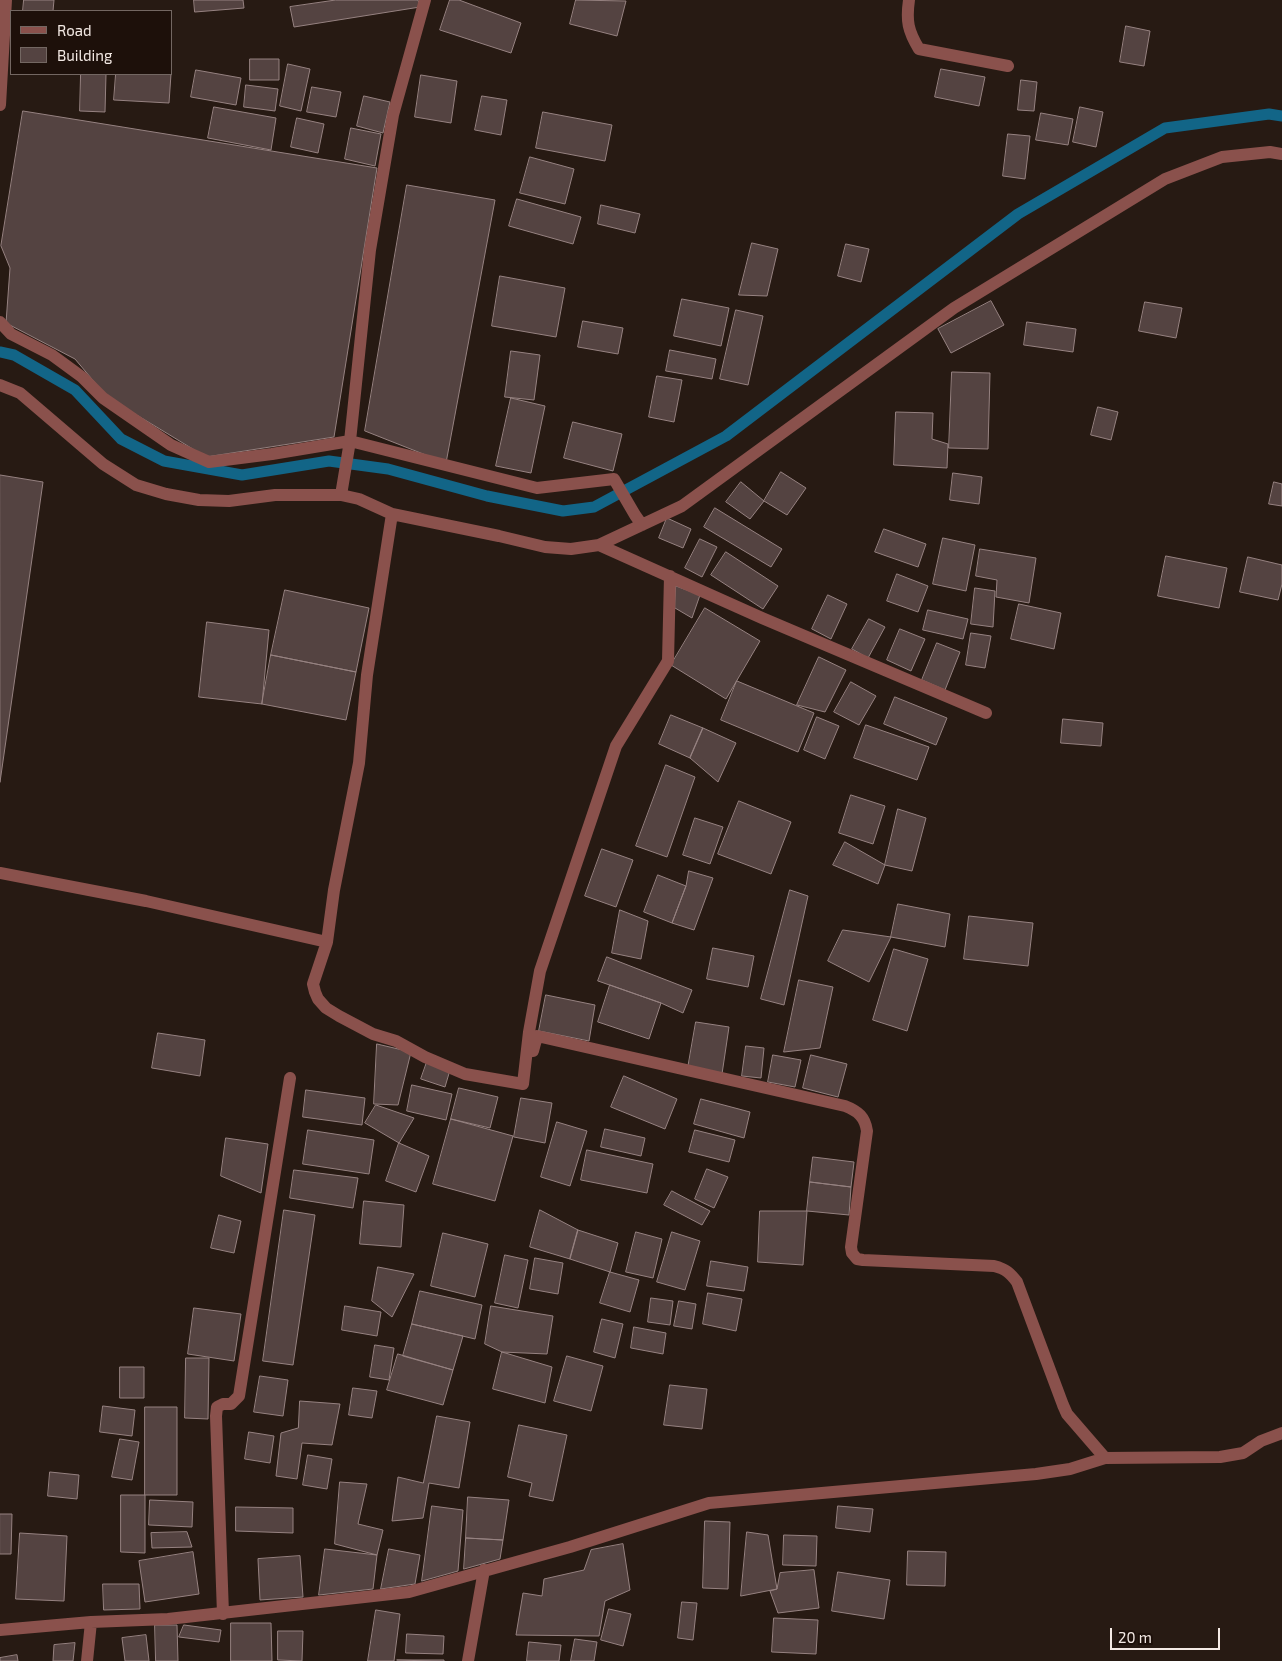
<!DOCTYPE html>
<style>
body{margin:0}
#map{position:relative;width:1282px;height:1661px;overflow:hidden;background:#271a13;font-family:"Exo 2",sans-serif}
canvas{display:block}
.legend{position:absolute;left:10px;top:10px;width:162px;height:65px;box-sizing:border-box;background:#1d100a;border:1px solid #736762;margin:0;padding:6px 9px;list-style:none;font-size:15px;color:#f4eae5}
.legend li{display:flex;align-items:center;gap:10px;height:25px}
.legend b{width:25px;border:1px solid #736762}
.scale{position:absolute;left:1110px;top:1628px;width:110px;height:22px;box-sizing:border-box;border:2px solid #f4eae5;border-top:0;padding-left:6px;font-size:15px;line-height:18px;white-space:nowrap;color:#f4eae5;-webkit-text-stroke:4px #1d100a;paint-order:stroke}
</style>
<div id="map">
<canvas width="1282" height="1661"></canvas>
<ul class="legend">
<li><b style="height:6px;background:#8a514c"></b>Road</li>
<li><b style="height:14px;background:#544341"></b>Building</li>
</ul>
<div class="scale">20 m</div>
</div>
<script>
const context = document.querySelector('canvas').getContext('2d');
context.lineJoin = 'round';
function strokePath(path, color, width, dash) { context.strokeStyle = color; context.lineWidth = width; context.lineCap = dash ? 'butt' : 'round'; context.setLineDash(dash || []); context.stroke(path); }
function fill(path, color) { context.fillStyle = color; context.fill(path, 'evenodd'); }
const stream = new Path2D(`
 M0 352 14 355 75 390 121 439 164 461 242 475 329 461 388 469 487 496 563 511 594 507 726 436 1018 214 1165 128 1269 114 1282 116`);
const building = new Path2D(`
 M24 0H54L53 11H23Z
 M194 0H243L244 8 195 12Z
 M336 0H418L420 7 294 27 290 7Z
 M450 0H459L521 23 511 53 440 30Z
 M576 0 626 1 617 36 570 24Z
 M1126 26 1150 31 1144 66 1120 62Z
 M250 59H279V80H250Z
 M288 64 310 69 301 111 280 106Z
 M941 69 985 77 979 106 935 97Z
 M196 70 241 78 236 105 191 97Z
 M81 74H106L105 112 80 111Z
 M116 74H171L169 103 114 100Z
 M421 75 457 81 451 123 415 117Z
 M1021 80 1037 82 1034 111 1018 110Z
 M246 85 278 89 275 111 244 107Z
 M312 87 341 92 336 117 307 112Z
 M364 96 390 102 383 133 357 126Z
 M482 96 507 100 501 135 475 130Z
 M214 107 276 118 271 150 208 138Z
 M1080 107 1103 112 1096 147 1073 142Z
 M23 111 377 168 334 437 206 457 107 397 75 359 6 323 10 268 1 246Z
 M543 112 612 125 605 161 536 148Z
 M1041 113 1073 119 1068 145 1036 140Z
 M297 118 324 124 318 153 291 147Z
 M351 128 381 134 375 166 345 159Z
 M1008 134 1030 136 1025 179 1003 176Z
 M530 157 574 169 565 204 520 193Z
 M407 185 495 200 446 463 365 431Z
 M517 199 581 217 573 244 509 226Z
 M601 205 640 214 635 233 598 224Z
 M752 243 778 249 767 296 739 295Z
 M846 244 869 249 861 282 838 276Z
 M500 276 565 288 556 337 492 326Z
 M682 299 729 308 721 346 674 336Z
 M991 301 1004 325 951 353 938 329Z
 M1145 302 1182 308 1176 338 1139 331Z
 M736 310 763 316 748 385 720 379Z
 M583 321 623 328 618 354 578 347Z
 M1027 322 1076 329 1073 352 1024 345Z
 M670 350 716 359 712 379 666 371Z
 M511 351 540 355 534 400 505 397Z
 M952 372 990 373 988 449 949 448Z
 M657 376 682 380 674 422 649 417Z
 M511 398 545 406 531 473 496 466Z
 M1098 407 1118 412 1111 440 1091 435Z
 M896 412 933 413 932 439 948 444 947 468 894 465Z
 M573 422 622 434 613 471 564 458Z
 M781 472 806 488 787 515 764 501Z
 M953 473 982 477 979 504 950 500Z
 M0 475 43 482 0 782Z
 M741 482 764 501 750 519 726 502Z
 M1274 482 1282 484V506L1269 504Z
 M715 508 782 549 771 567 704 527Z
 M667 518 691 529 683 548 659 538Z
 M884 529 926 544 918 567 875 552Z
 M943 538 975 545 966 591 933 584Z
 M700 539 717 547 702 577 685 568Z
 M980 549 1036 558 1029 603 996 597 997 580 976 576Z
 M726 552 778 586 763 609 711 575Z
 M1166 556 1227 568 1219 608 1158 596Z
 M1248 557 1282 565V584L1278 600 1240 592Z
 M897 574 928 586 918 612 887 601Z
 M676 586 700 595 692 618 675 608Z
 M975 588 995 591 993 627 971 624Z
 M285 590 369 608 356 672 271 655Z
 M828 595 847 604 831 639 812 629Z
 M1019 604 1061 613 1054 649 1011 639Z
 M705 608 760 641 726 699 671 665Z
 M928 610 968 619 963 639 923 630Z
 M869 619 885 627 868 658 852 649Z
 M207 622 269 630 262 704 199 697Z
 M900 629 925 639 911 671 887 660Z
 M971 633 991 636 985 668 966 665Z
 M937 643 960 652 945 690 922 680Z
 M271 655 356 672 346 720 262 704Z
 M819 657 846 670 825 712 797 705Z
 M737 681 814 713 798 752 721 720Z
 M851 682 876 696 859 725 834 712Z
 M895 697 947 718 936 745 884 724Z
 M671 715 703 728 690 758 659 744Z
 M817 717 839 726 825 759 804 750Z
 M1063 719 1103 723 1101 746 1061 743Z
 M866 725 929 747 917 780 854 758Z
 M703 728 736 743 718 782 690 758Z
 M666 765 695 777 667 857 636 846Z
 M851 795 885 806 873 844 839 833Z
 M739 801 791 822 771 874 718 854Z
 M898 809 926 818 912 871 885 865Z
 M695 818 723 827 710 864 683 855Z
 M845 842 885 865 878 884 833 865Z
 M602 849 633 860 616 907 585 896Z
 M689 871 713 878 694 930 672 923 686 886Z
 M658 875 686 886 672 923 644 912Z
 M790 890 808 896 784 1005 761 999Z
 M898 904 950 914 945 947 891 937Z
 M620 910 648 921 641 959 612 953Z
 M969 916 1033 923 1028 966 964 959Z
 M843 930 891 937 869 982 828 961Z
 M713 948 754 956 748 987 707 979Z
 M894 949 928 959 907 1031 873 1020Z
 M607 957 692 990 683 1013 661 1003 598 981Z
 M799 980 833 987 820 1048 784 1052Z
 M610 985 661 1003 649 1039 598 1022Z
 M546 995 595 1005 589 1041 539 1031Z
 M696 1022 729 1027 722 1074 688 1068Z
 M158 1033 205 1040 200 1076 152 1068Z
 M377 1044 411 1052 398 1105 374 1104Z
 M746 1046 764 1048 761 1078 742 1076Z
 M773 1055 801 1060 795 1087 768 1082Z
 M811 1055 847 1064 838 1097 803 1088Z
 M427 1062 450 1070 445 1087 421 1079Z
 M624 1076 677 1099 665 1129 611 1107Z
 M412 1085 452 1094 446 1120 407 1111Z
 M459 1088 498 1097 490 1128 451 1119Z
 M306 1090 365 1098 362 1125 303 1117Z
 M521 1098 552 1103 545 1143 514 1137Z
 M701 1099 750 1112 744 1138 694 1124Z
 M376 1105 414 1118 399 1143 365 1123Z
 M451 1119 513 1136 495 1201 433 1184Z
 M557 1122 587 1131 570 1186 541 1177Z
 M605 1129 645 1138 641 1156 601 1147Z
 M308 1130 374 1140 369 1174 303 1164Z
 M695 1130 735 1140 729 1162 689 1152Z
 M226 1138 268 1144 261 1193 221 1176Z
 M399 1143 429 1156 416 1192 386 1181Z
 M587 1150 653 1164 647 1193 581 1180Z
 M813 1157 854 1162 851 1187 810 1182Z
 M707 1169 728 1177 714 1208 695 1199Z
 M294 1170 358 1178 353 1208 290 1198Z
 M810 1182 851 1187 849 1215 807 1211Z
 M672 1191 710 1211 702 1225 664 1205Z
 M364 1201 404 1205 401 1247 360 1244Z
 M284 1210 315 1215 293 1365 263 1361Z
 M540 1210 578 1230 570 1259 530 1247Z
 M760 1211H807L803 1265 758 1262Z
 M219 1215 241 1221 234 1253 211 1248Z
 M578 1230 618 1243 610 1272 570 1259Z
 M636 1232 662 1239 653 1278 626 1272Z
 M672 1232 700 1241 685 1290 657 1282Z
 M443 1233 488 1244 475 1297 431 1286Z
 M505 1255 528 1260 518 1308 495 1303Z
 M535 1258 563 1263 558 1294 530 1289Z
 M711 1261 748 1267 744 1291 707 1286Z
 M378 1267 414 1274 392 1317 372 1301Z
 M610 1272 639 1280 630 1312 600 1303Z
 M420 1291 482 1305 475 1339 412 1324Z
 M708 1293 742 1299 736 1331 703 1324Z
 M651 1298 673 1301 670 1325 648 1322Z
 M679 1301 696 1304 692 1329 674 1326Z
 M345 1306 381 1312 377 1336 342 1330Z
 M491 1306 553 1316 547 1354 502 1352 485 1344Z
 M194 1308 241 1314 234 1361 188 1354Z
 M602 1319 623 1324 615 1358 594 1352Z
 M412 1324 463 1336 453 1370 403 1356Z
 M634 1327 666 1333 663 1354 631 1348Z
 M375 1345 394 1348 389 1380 370 1377Z
 M502 1352 552 1367 545 1403 493 1389Z
 M398 1354 453 1370 443 1405 387 1390Z
 M567 1356 603 1366 591 1411 554 1401Z
 M186 1358H209L208 1419 185 1418Z
 M120 1367H144V1398H120Z
 M260 1376 288 1380 283 1416 254 1412Z
 M670 1385 707 1389 702 1429 664 1425Z
 M353 1388 377 1391 372 1418 349 1415Z
 M300 1401 340 1404 332 1445 302 1443 297 1479 276 1476 281 1433 298 1428Z
 M103 1406 135 1410 132 1436 100 1432Z
 M145 1407H177V1495H145Z
 M437 1416 470 1422 459 1488 429 1483 423 1518 392 1521 398 1477 423 1483Z
 M519 1425 567 1435 553 1501 529 1496 532 1483 508 1477Z
 M249 1432 274 1436 270 1463 245 1459Z
 M120 1439 139 1442 132 1480 112 1477Z
 M308 1455 332 1459 327 1489 303 1485Z
 M50 1472 79 1475 77 1499 48 1496Z
 M340 1482 367 1484 358 1524 383 1530 377 1555 335 1544Z
 M121 1495H145V1553L121 1552Z
 M468 1497 509 1500 503 1540 466 1538Z
 M150 1500 193 1502 192 1527 149 1525Z
 M432 1506 463 1510 458 1571 422 1581Z
 M838 1506 873 1509 870 1532 836 1528Z
 M236 1507 293 1508V1533L236 1531Z
 M0 1514H12L11 1554H0Z
 M705 1521 730 1522 728 1589 703 1588Z
 M187 1532 192 1547 152 1548 151 1533Z
 M747 1532 768 1535 777 1589 741 1596Z
 M20 1533 67 1536 64 1601 16 1599Z
 M784 1535 817 1536 816 1566 783 1565Z
 M466 1538 503 1540 500 1559 464 1569Z
 M623 1544 630 1590 605 1601 599 1636 516 1635 523 1593 542 1596 544 1579 584 1570 591 1550Z
 M325 1549 377 1555 373 1589 319 1595Z
 M389 1549 420 1555 415 1584 381 1589Z
 M908 1551 946 1552 945 1586 907 1585Z
 M193 1552 199 1594 145 1602 139 1561Z
 M300 1556 303 1597 260 1600 258 1559Z
 M814 1570 819 1608 778 1613 770 1591 777 1589 780 1573Z
 M838 1572 890 1580 884 1619 832 1611Z
 M103 1584H139L140 1609 104 1610Z
 M682 1602 697 1603 693 1640 678 1638Z
 M609 1609 631 1614 623 1646 601 1640Z
 M376 1610 400 1614 394 1661H368Z
 M774 1618 818 1620 816 1654 772 1652Z
 M231 1623H271L272 1661H231Z
 M155 1625H177L178 1661H156Z
 M184 1625 221 1630 219 1642 179 1637Z
 M278 1631H303L302 1661 278 1660Z
 M407 1634 444 1636 443 1654 406 1653Z
 M146 1635 149 1661H125L122 1638Z
 M575 1639 597 1642 594 1661H571Z
 M529 1642 561 1645 559 1661H527Z
 M75 1643 73 1661H53L54 1645Z
 M17 1655 18 1661H0V1658Z
 M397 1660H444V1661Z`);
const minor = new Path2D(`
 M909 0C906 21 908 31 919 49L1008 66
 M0 105 6 0
 M0 322 11 334 52 355 82 377 103 398 171 445 209 462 272 454 350 441 537 488 614 479 635 515 642 525
 M0 385 20 393 103 464 136 485 166 494 199 500 229 501 275 495H341L359 499 392 514 499 536 545 547 571 549 599 545 682 506 954 308 1165 179 1222 157 1270 152 1282 154
 M341 495 350 441 370 250 393 115 425 0
 M392 514 367 675 359 763 334 890 327 942 313 984 315 992 318 999 326 1008 339 1016 373 1034 396 1041 425 1057 465 1074 523 1084 529 1032 540 971 616 746 668 661 670 576
 M599 545 762 618 986 713
 M0 873 146 901 327 942
 M533 1051 537 1036 845 1106C858 1111 865 1117 867 1131L851 1247 852 1253 857 1259 863 1260 994 1266C1006 1269 1010 1273 1017 1282L1063 1405 1067 1414 1105 1458
 M223 1614 216 1416 217 1407 223 1404H231L239 1396 290 1078
 M0 1630 91 1622 168 1619 409 1592 570 1547 709 1503 1036 1474 1070 1469 1105 1458 1220 1457 1243 1453 1261 1441 1282 1433
 M87 1661 91 1622
 M468 1661 484 1570`);
strokePath(stream, '#126587', 11);
fill(building, '#544341');
strokePath(building, '#968281', 1);
strokePath(minor, '#8a514c', 12);
</script>
